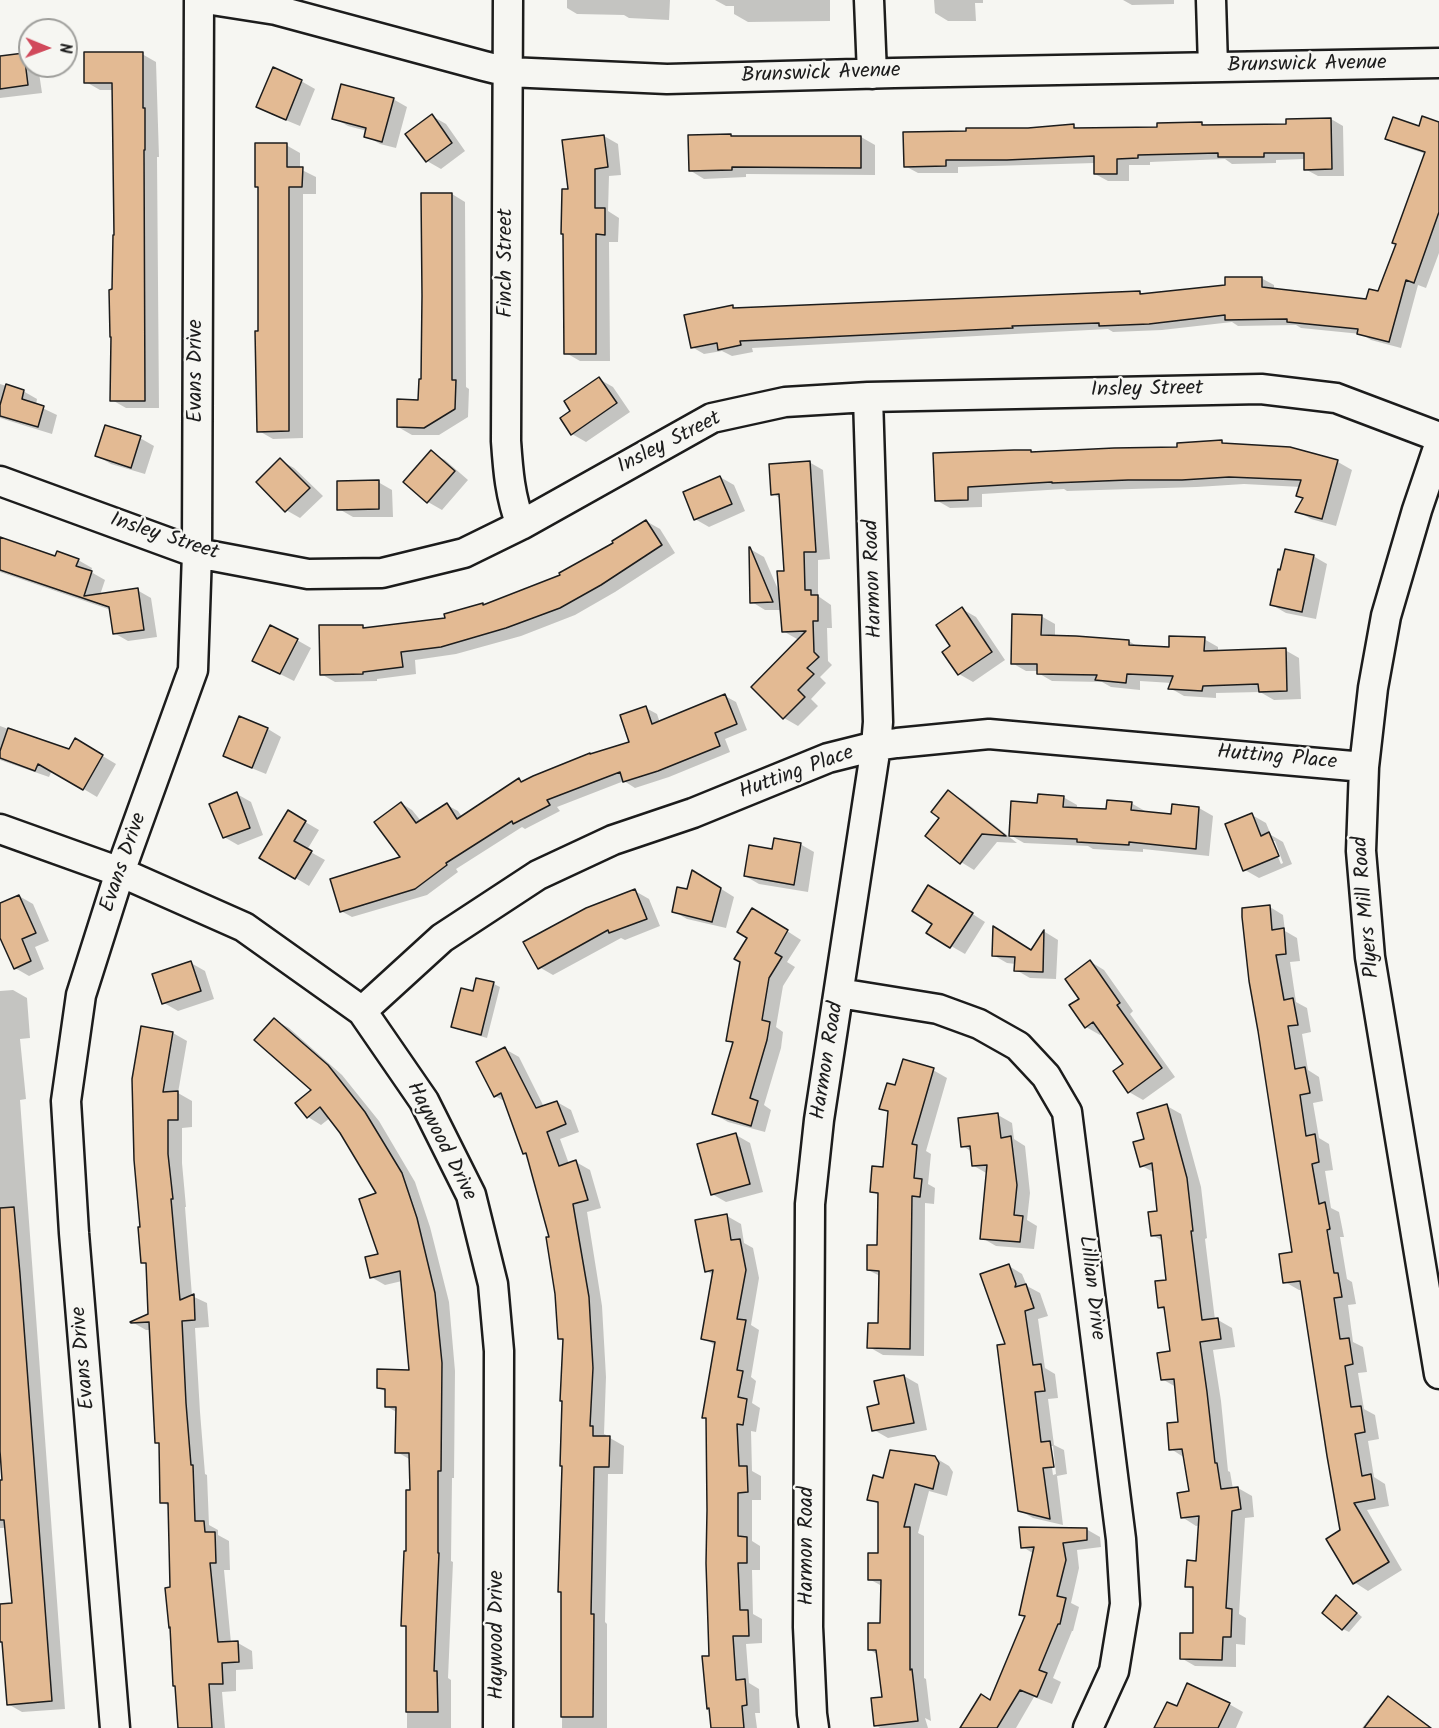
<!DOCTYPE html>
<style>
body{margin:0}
#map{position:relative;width:1439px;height:1728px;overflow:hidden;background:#f6f6f2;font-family:Kalam,sans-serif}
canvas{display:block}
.north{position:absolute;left:18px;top:18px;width:60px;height:60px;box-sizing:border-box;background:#f6f6f2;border:2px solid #9f9f9c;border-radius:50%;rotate:91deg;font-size:16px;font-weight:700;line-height:24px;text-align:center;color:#1c1c1c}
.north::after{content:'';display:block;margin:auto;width:21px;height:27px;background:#d1495b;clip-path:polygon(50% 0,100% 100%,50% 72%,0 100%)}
</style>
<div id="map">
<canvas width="1439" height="1728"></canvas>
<div class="north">N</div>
</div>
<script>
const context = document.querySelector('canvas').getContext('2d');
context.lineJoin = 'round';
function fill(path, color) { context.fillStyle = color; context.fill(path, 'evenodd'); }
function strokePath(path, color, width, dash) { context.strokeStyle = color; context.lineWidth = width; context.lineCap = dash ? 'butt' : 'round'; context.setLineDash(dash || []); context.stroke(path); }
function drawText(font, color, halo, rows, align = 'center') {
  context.font = font + ' Kalam,sans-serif'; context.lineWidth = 4.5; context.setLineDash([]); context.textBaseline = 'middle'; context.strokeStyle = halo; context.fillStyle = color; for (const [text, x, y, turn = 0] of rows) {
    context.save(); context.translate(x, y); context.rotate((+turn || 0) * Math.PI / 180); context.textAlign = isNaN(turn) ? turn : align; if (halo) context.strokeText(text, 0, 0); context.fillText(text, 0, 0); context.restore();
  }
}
const shadow = new Path2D(`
 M567 0H670L669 20 629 18 624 15 577 14 567 8Z
 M715 0H830V21L748 22 734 14V6H726Z
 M934 0H983V3H975L976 21H948L935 13Z
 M1123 0H1178H1174V4L1132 5Z
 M142 54 156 62 159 157H157L159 408H126L112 400 114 237 113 90H100L86 82Z
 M24 55 30 58V66H38L42 93 0 98V58Z
 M301 81 315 89 300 126 271 114 258 106Z
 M393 99 407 107 396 148 380 144 366 136 367 131 348 126 334 118Z
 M432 116 446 124 465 151 441 169 427 161Z
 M1331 119 1343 126 1344 176H1318L1305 169V159L1276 160V163L1232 164 1225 159 1150 162V165H1129V181H1108L1095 174V163L958 167V173H918L905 166 1028 129 1073 126 1078 129 1158 128 1202 124 1206 126H1287Z
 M1439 124V253L1426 288 1418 285 1401 348 1371 340 1361 334 1301 328 1296 325 1238 326 1232 322 1162 330 1113 332 1108 329 752 348 753 352 732 356 722 351 704 354 692 347 732 307 737 310 1140 292 1144 295 1226 286 1261 278 1274 285V290L1368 301 1379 293 1397 244 1426 154 1399 145 1387 138Z
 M731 135 735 138 861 137 875 145V175L746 174V177L704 179 691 171Z
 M604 136 618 144 621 175 609 176 608 211 619 218 618 242H609L610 361H580L566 353 570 191Z
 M286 145 300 153V169L316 177V194H303V438L273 439 259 431V187Z
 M452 194 465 202 466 387 469 389 468 417 439 435H412L398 427 420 401Z
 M599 379 613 387 630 412 586 442 572 434V411Z
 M0 384 23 391 37 399 36 405 57 415 52 434 0 418Z
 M140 438 154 446 145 474 111 464 97 456Z
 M1222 441 1227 445 1290 448 1338 462 1352 470 1336 526 1311 519 1297 511 1304 499 1298 496 1301 487 1244 484 1197 487 1067 491 1064 489 982 494V507L950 508 936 500 1033 454 1179 449Z
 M431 452 445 460 468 480 442 510 428 502Z
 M280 460 294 468 323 496 300 518 286 510Z
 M809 462 823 470 830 559 818 560V596L831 605 832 628H827L828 661 832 665 820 677 826 683 811 699 818 706 798 726 784 718 753 687 801 639H797L783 631 781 610H765L752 602 750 549 764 557 780 594 785 572 781 499 773 494Z
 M720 477 734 485 745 511 709 527 695 519Z
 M378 482 392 490 393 517H353L339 509Z
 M646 521 660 529 675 553 615 592 575 615 521 636 456 654 415 660 416 674 377 679V681L335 682 321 674 363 626 367 629 447 619 482 605 485 606 562 576 615 543Z
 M0 539 56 558 78 560 92 568 91 572 105 580 100 595 137 590 151 598 157 637 128 641 114 633 111 610 0 572Z
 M1313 556 1327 564 1316 619 1286 613 1272 605Z
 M962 609 976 617 1005 660 973 682 959 674Z
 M1041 616 1055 624V637L1129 641 1138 647 1170 648 1204 639 1218 647V652L1285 650 1299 658 1301 699 1274 700 1260 692 1216 693V698L1184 696 1170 688 1172 683 1140 681V690L1111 687 1102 682 1052 681 1038 673V671H1026L1012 663Z
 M297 640 311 648 294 681 268 668Z
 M725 696 736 702 747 730 725 739 730 752 669 777 635 788 624 781 557 807 560 811 525 829 522 827 456 869 458 872 427 895 352 917 341 911 402 858 401 803 412 810 421 821 447 805 458 811 462 817 519 780 523 782 631 743 646 708 657 714 660 723Z
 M240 718 268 729 281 737 266 774 239 763 225 755Z
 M0 726 69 751 76 740 116 764 97 797 52 770 49 777 0 760Z
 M949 792 963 800 1017 843 997 842 974 870 961 862 941 818Z
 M237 794 251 802 263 835 238 845 224 837Z
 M1063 797 1077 805V809L1108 811 1131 803 1145 811V813L1173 816V806L1199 808 1213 816 1209 856 1143 849V852L1093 849 1088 846 1024 843 1010 835 1039 804Z
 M288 812 319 830 307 850 325 860 309 886 261 857Z
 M1252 815 1266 823 1271 835 1283 842 1292 864 1259 878 1245 870ZM1271 841H1275L1283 863 1281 864Z
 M800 844 814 852 808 892 759 884 745 876 773 851Z
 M707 880 734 897 726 928 687 919 673 911 689 890Z
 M635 891 649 899 660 926 625 940 621 938 553 975 539 967Z
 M943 895 985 922 965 954 951 946 934 923Z
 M19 896 33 904 49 941 35 947 44 969 29 976 15 968 0 934V905Z
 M1270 907 1283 915 1285 931 1297 938 1300 961 1290 962 1296 1002 1307 1008 1311 1032 1302 1034 1308 1070 1319 1077 1323 1101 1313 1103 1319 1138 1329 1144 1333 1170 1325 1171 1331 1208 1339 1212 1344 1237H1340L1347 1279 1352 1282 1356 1304 1348 1305 1353 1342 1363 1347 1367 1372 1358 1373 1364 1409 1375 1415 1379 1439 1368 1441 1374 1477 1385 1484 1389 1506 1367 1510 1402 1570 1368 1591 1354 1582 1342 1531 1303 1290H1299L1285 1282 1294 1253Z
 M767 918 801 940 787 962 795 967 783 986 776 1027 783 1032 781 1048 764 1105 771 1110 765 1132 728 1122 714 1114 734 1044 728 1040Z
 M1045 932 1058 940 1056 979 1030 978 1016 970V964L1007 963 993 955 1032 951Z
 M1091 962 1104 970 1133 1011 1130 1014 1175 1077 1143 1100 1129 1092 1125 1064 1103 1033 1100 1035 1086 1027 1081 999Z
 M191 963 205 971 214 999 178 1011 164 1003Z
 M494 984 500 987 487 1038 459 1030 452 1027 474 993Z
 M13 990 27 998 30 1038 20 1039 26 1099 20 1100 65 1709 22 1712 8 1704 4 1643 0 1641V1606L13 1604 7 1528H0V1482L4 1481 0 1435V991Z
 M275 1020 289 1028 342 1075 379 1121 415 1182 430 1227 449 1302 455 1371 454 1478H452L451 1561 453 1562 448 1678 451 1680V1728H407V1628L403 1625 411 1492V1460L397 1452 398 1413 386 1406 387 1392 378 1388 411 1371 402 1281 385 1285 371 1277 380 1255 378 1194 341 1132 330 1118 321 1125 308 1117 313 1090Z
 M173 1033 187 1041 178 1093 192 1101V1127L182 1128V1163L186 1207H185L192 1296 207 1303 209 1327 195 1328 200 1412 205 1474 207 1475 209 1525 218 1530V1535L229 1541 230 1570H224L231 1643H238L252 1651 253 1669 236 1670V1691L222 1692 225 1728H180L172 1589 169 1506 162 1502 160 1444 157 1442 151 1330H146L132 1322 149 1315 147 1265 143 1262 142 1228 135 1160Z
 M505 1049 519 1057 544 1107 557 1102 571 1110 579 1132 560 1139 569 1164 576 1162 590 1170 601 1208 587 1212 602 1306 606 1377 604 1434 606 1435V1438H610L624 1446 623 1474H608L605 1622 607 1624V1728H562L564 1341 559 1338 551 1238 528 1155 525 1153 506 1102 495 1096Z
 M933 1070 947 1078 926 1151 931 1154 928 1184 935 1188 934 1204 925 1203 924 1356 883 1355 869 1347 879 1324 880 1276 868 1270 879 1247 880 1196 871 1191 884 1169 889 1113 881 1108 896 1087Z
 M1167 1106 1181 1114 1201 1187 1207 1238 1205 1239 1215 1320H1218L1232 1328 1235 1347 1213 1350 1221 1401 1228 1471 1230 1472 1233 1489 1238 1488 1252 1496 1254 1517 1245 1518 1239 1614 1246 1618 1245 1645 1236 1644V1667L1195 1666 1181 1658 1194 1634 1195 1591 1187 1586 1198 1562 1200 1525 1196 1526 1182 1517 1190 1492 1185 1458 1171 1449 1180 1423 1176 1387 1162 1379 1172 1353 1166 1311 1159 1307 1168 1281 1163 1241 1152 1235 1159 1212 1155 1173 1142 1166 1146 1140Z
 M998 1115 1012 1123 1014 1139 1025 1146 1030 1193 1027 1220 1037 1226 1034 1249 996 1246 982 1238 988 1174 974 1166 972 1152 963 1146Z
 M736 1135 750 1143 763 1192 726 1202 712 1194Z
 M727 1216 741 1224 744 1243 753 1248 759 1278 751 1325 759 1330 751 1377 756 1381 752 1403 760 1408 756 1432 751 1431 752 1471 761 1476V1500H752V1541L760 1546V1570H752L753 1614 762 1619V1643L746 1644 749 1683 759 1689 760 1713H755L757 1728H713L710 1709 708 1708 710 1657 707 1419 704 1417 716 1346 703 1338 714 1275 706 1271Z
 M1009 1266 1022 1274 1027 1286 1040 1293 1048 1316 1038 1319 1045 1368 1055 1374 1058 1398 1048 1399 1054 1445 1064 1450 1067 1474 1057 1476 1063 1525 1033 1518 1019 1510 1007 1345ZM1049 1446H1053L1056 1474 1053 1475Z
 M904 1376 918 1384 927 1430 888 1438 874 1430 880 1406Z
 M934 1457 949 1466 953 1472 947 1496 929 1491 918 1533 924 1536V1678L926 1679 931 1721 925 1718 928 1728H880L876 1725 884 1698 878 1655 869 1649 881 1625 882 1586 869 1579 879 1554 880 1505 869 1499 884 1480Z
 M1086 1529 1100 1537 1101 1547 1077 1550 1079 1568 1071 1603 1079 1607 1073 1631H1072L1053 1678 1061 1682 1052 1704 1034 1697 1016 1728H962L991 1702 1026 1617 1021 1614 1034 1554 1023 1547Z
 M1343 1601 1362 1617 1349 1632 1343 1629Z
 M1388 1698 1402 1706 1432 1728H1362L1371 1716 1374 1717Z
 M1229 1704 1243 1712 1236 1728H1162L1177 1708Z`);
const building = new Path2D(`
 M84 52H143V108H145V150H144L145 401H110L111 337H110L109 290 112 289 113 235H114L112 83H84Z
 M24 53 28 85 0 89V56Z
 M273 67 302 80 286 120 256 107Z
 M341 84 394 98 382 142 364 137 366 128 332 119Z
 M432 114 452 143 426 162 405 134Z
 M1422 116 1439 122V212L1414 283 1406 280 1389 342 1357 334 1358 329 1287 322V319L1225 320V315L1149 324 1099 326V323L1012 326 1013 328 740 341 741 345 718 350 717 343 691 348 684 315 733 305V308L1140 291V294L1225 285V277H1262V287L1366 299 1369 289 1378 291 1396 244 1392 243 1425 152 1385 139 1393 117 1419 126Z
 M1331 118 1332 169 1304 170V153H1264V157H1218V153L1138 155V158L1117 159V174H1094V156L1007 160H946V166L904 167 903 132 966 131V128H1028L1074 124V128L1157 127V123L1202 122V125L1286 124V119Z
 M731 134V136H861V168L732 167V170L689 171 688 135Z
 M604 135 608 167 595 169V208H605V235L596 234V354H564L563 234H561L562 189H568L562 140Z
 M255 143H287V167H303L302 187H289V431L257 432 255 331H258V187H255Z
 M421 193H452V380H456L455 409 424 428 397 427V399L418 400 419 379H421L422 296Z
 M599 377 617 403 571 435 560 418 570 411 564 401Z
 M6 384 24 390 22 399 44 406 38 427 0 416V405Z
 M105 425 141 436 131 468 95 456Z
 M1222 440V443L1290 447 1338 460 1322 519 1295 512 1303 498 1296 496 1301 480 1229 477 1182 480H1128L1052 483V482L968 487V500L935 501 933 453 1014 450H1031V452L1114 448 1177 447V443Z
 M431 450 455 471 427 503 403 482Z
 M280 458 310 488 285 512 256 482Z
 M810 461 816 552H804L805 590H811V595H818V621H813L814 652 819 657 807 668 814 674 798 690 805 697 783 719 751 687 806 631 782 632 777 571H784L779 494 771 495 769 464Z
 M720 476 732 504 694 520 683 492Z
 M379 480V509L337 510V481Z
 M646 520 662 545 601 585 560 608 506 628 441 647 401 652 403 667 363 672V674L320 675 319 625H363V628L445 618 444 614 483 603V605L560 575 559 573 613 543 612 541Z
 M0 537 55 556 57 551 79 559 76 566 92 571 84 596 138 588 144 630 113 634 109 607 0 570Z
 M749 547H750L773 602 750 603Z
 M1285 549 1314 555 1302 612 1270 605 1278 569 1280 570Z
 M962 607 992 652 958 675 942 652 950 646 936 625Z
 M1012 614 1042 615 1041 635 1076 636 1129 640V645L1169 647V636L1205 637 1204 651 1286 648 1287 691 1259 692 1258 684 1203 686 1202 691 1168 689 1173 676 1127 674 1126 683 1095 680 1097 675 1037 674V664H1011Z
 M270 625 298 639 280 674 252 661Z
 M725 694 737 724 715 733 720 746 658 771 623 782 620 772 547 800 550 805 513 824 512 821 446 863 447 865 415 889 340 912 330 879 400 857 374 822 401 802 416 823 447 803 457 819 519 778 521 782 533 776 590 753V754L629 742 620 715 646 706 652 724Z
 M239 716 268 728 252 768 223 756Z
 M8 728 69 749 75 738 103 755 83 790 38 764 35 771 0 758V751Z
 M948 790 1006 836 982 834 960 864 925 836 939 818 931 812Z
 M237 792 250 828 223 838 209 804Z
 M1038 794 1064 796 1063 807 1106 809 1107 800 1132 802 1131 810 1171 814 1172 804 1199 807 1196 849 1129 842V845L1077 842V839L1009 836 1011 801 1037 803Z
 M288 810 306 821 294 841 312 851 295 879 259 858Z
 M1252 813 1261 836 1269 832 1279 856 1243 871 1225 824Z
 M774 838 801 843 794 885 744 876 749 845 772 849Z
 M692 870 721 888 712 922 672 912 677 887 687 889Z
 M928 885 973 913 950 948 926 933 932 924 912 911Z
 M635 889 647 919 609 933 608 930 538 969 523 942 586 908Z
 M19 895 36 933 22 939 31 961 14 969 0 938V903Z
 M1270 905 1272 930 1284 928 1286 954 1276 955 1284 1000 1293 998 1298 1025 1288 1026 1295 1069 1305 1067 1310 1093 1300 1095 1306 1136 1315 1134 1319 1162 1312 1164 1319 1204 1325 1202 1330 1229 1327 1230 1334 1273H1338L1342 1297 1334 1298 1340 1339 1349 1338 1353 1364 1345 1366 1351 1407 1361 1406 1365 1432 1355 1434 1362 1476 1371 1474 1375 1499 1354 1503 1389 1562 1353 1584 1326 1539 1340 1530 1327 1456 1300 1281 1283 1283 1279 1254 1292 1252 1258 1031 1249 981 1242 917V908Z
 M752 908 788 930 775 953 782 957 769 978 762 1020 770 1022 767 1040 750 1098 758 1101 751 1126 712 1114 733 1042 726 1041 740 962 734 959 747 938 737 932Z
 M993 926 1031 950 1044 930 1043 972 1014 971 1015 957 992 956Z
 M1090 960 1120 1003 1117 1005 1162 1068 1128 1093 1113 1071 1123 1064 1093 1022 1085 1028 1069 1005 1079 999 1065 979Z
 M191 961 201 991 162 1004 152 974Z
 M476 978 494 982 481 1035 451 1027 461 988 473 991Z
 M274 1018 328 1065 365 1112 402 1173 417 1218 435 1293 442 1363 441 1471H438V1553H439L434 1671H437L438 1712H406V1626H401L404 1551H406V1490H410L409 1453H395L396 1407H385V1389L377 1388V1369L409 1370 400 1271 370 1278 365 1257 378 1254 359 1199 376 1193 340 1133 320 1107 307 1118 295 1103 311 1090 254 1040Z
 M141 1026 173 1032 163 1092 178 1091V1120H168V1154L173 1199H171L180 1300 194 1294 195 1320 182 1321 186 1403 191 1465H193L195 1521H204L205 1532H215L216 1563H210L218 1642 238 1641 239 1662 222 1663 223 1684H209L212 1728H178L175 1686H173L170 1627 169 1628 165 1588 170 1587 168 1503H160L159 1443H155L149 1322 131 1323 130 1322 148 1314 146 1263H141L138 1227H140L134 1160 132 1079Z
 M505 1047 536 1108 557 1101 566 1124 547 1132 559 1166 576 1160 588 1200 573 1204 589 1297 593 1368 590 1426H593V1436H610L609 1467H594L591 1614H594L593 1717H561V1592H558L562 1466H560L562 1401H560L563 1339H558L555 1294 546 1237H549L526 1153 523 1154 501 1093 494 1097 476 1062Z
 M903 1059 934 1068 912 1144 917 1145 914 1178 922 1179 920 1197 912 1196 910 1349 867 1348 868 1323H878L879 1271 867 1270V1245H877L878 1193 870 1192 872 1166 883 1167 888 1111 879 1109 887 1083 895 1085Z
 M1167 1104 1187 1178 1193 1231H1191L1202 1320 1218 1318 1221 1339 1200 1342 1207 1392 1215 1463H1217L1221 1489 1238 1487 1241 1509 1232 1511 1226 1608 1232 1609 1231 1637H1223L1222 1660 1180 1659V1633H1193V1587H1185L1187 1560 1196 1561 1199 1516 1181 1518 1177 1493 1189 1491 1182 1449 1169 1450 1167 1423 1178 1422 1174 1379 1161 1380 1157 1353 1170 1351 1164 1307 1158 1308 1155 1281 1166 1280 1161 1235 1151 1236 1148 1212 1157 1211 1152 1163 1140 1167 1133 1142 1144 1139 1137 1113Z
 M998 1113 1001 1138 1011 1136 1017 1185 1014 1215 1023 1216 1020 1242 980 1239 987 1165 972 1166 970 1146 961 1147 958 1118Z
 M736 1133 750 1184 711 1195 697 1144Z
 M14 1207 20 1274 52 1701 7 1705 2 1642H0V1604L12 1603 4 1520H0V1480H2L0 1451V1208Z
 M727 1214 731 1240 740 1239 746 1270 737 1319 746 1320 737 1370 743 1371 738 1397 747 1399 743 1425 737 1424 739 1466H747L748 1492 738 1493V1536L747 1537V1563H738L740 1610H748L749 1636H733L736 1680 745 1679 747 1705 742 1706 744 1728H711L709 1708 707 1709 702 1656H709L706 1563 707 1510 706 1418H702L715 1342 701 1339 713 1270 705 1272 695 1220Z
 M1009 1264 1016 1284 1015 1287 1026 1284 1034 1308 1025 1311 1033 1365 1041 1364 1045 1391 1035 1392 1041 1442 1050 1441 1054 1467 1043 1468 1050 1519 1018 1511 997 1345 1005 1344 980 1274Z
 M904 1375 914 1423 872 1431 867 1407 879 1404 874 1381Z
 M890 1450 935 1456 939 1463 933 1489 915 1484 904 1527H910V1670L912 1669 918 1721 874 1726 871 1698 882 1697 876 1650H868V1623H880L881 1580H868V1553H878V1502L867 1500 873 1475 883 1478Z
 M1019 1527 1087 1528V1540L1063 1543 1066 1560 1057 1596 1066 1598 1060 1624H1058L1039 1670 1047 1673 1037 1697 1020 1690 997 1728H960L981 1694 990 1700 1025 1616 1019 1615 1034 1547 1021 1548Z
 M1336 1595 1357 1613 1342 1630 1322 1613Z
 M1187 1683 1230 1703 1218 1728H1154L1167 1702 1177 1706Z
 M1388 1696 1431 1728H1364Z`);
const minor = new Path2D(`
 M212 0 276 10 484 66 508 72 667 79 894 73 1439 63
 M508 0 506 441C508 470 510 497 521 525
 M869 0 872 74
 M1211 0 1213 67
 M1439 445 1417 510 1386 616 1373 688 1364 767 1361 851 1370 957 1439 1374
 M0 481 197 553 308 574 382 573 464 553 521 525 712 418 785 402 868 397 1261 389 1336 398 1439 437
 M0 829 120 872 244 927 362 1011 424 1101 471 1195 493 1284 499 1351 498 1728
 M839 993 938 1009 979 1024 1018 1046 1046 1076 1067 1112 1121 1539 1125 1604 1114 1671 1088 1728
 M362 1011 442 938 538 875 613 840 693 813 828 758 876 746 897 743 989 734 1364 767
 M115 1728 74 1233 66 1101 81 995 120 872 193 670 197 553 199 0
 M814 1728 812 1714 808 1627 810 1204 819 1120 876 746 878 722 868 397`);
const streetNames = [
 ["Brunswick Avenue",1307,66,-1],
 ["Brunswick Avenue",821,75,-2],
 ["Finch Street",507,263,-90],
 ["Evans Drive",197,371,-90],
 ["Insley Street",1147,391,-1],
 ["Insley Street",670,444,-27],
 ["Insley Street",164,538,18],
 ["Harmon Road",875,579,-92],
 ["Hutting Place",1277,759,5],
 ["Hutting Place",797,774,-20],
 ["Evans Drive",125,863,-71],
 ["Plyers Mill Road",1368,907,-95],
 ["Harmon Road",829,1061,-81],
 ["Haywood Drive",440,1142,63],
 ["Lillian Drive",1090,1288,83],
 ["Evans Drive",85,1358,-95],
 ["Harmon Road",808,1546,-90],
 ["Haywood Drive",498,1635,-90]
];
fill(shadow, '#0003');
fill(building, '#e3ba93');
strokePath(building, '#1c1c1c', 1.5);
strokePath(minor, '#1c1c1c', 33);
strokePath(minor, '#f6f6f2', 28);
drawText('21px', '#1c1c1c', '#f6f6f2', streetNames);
</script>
